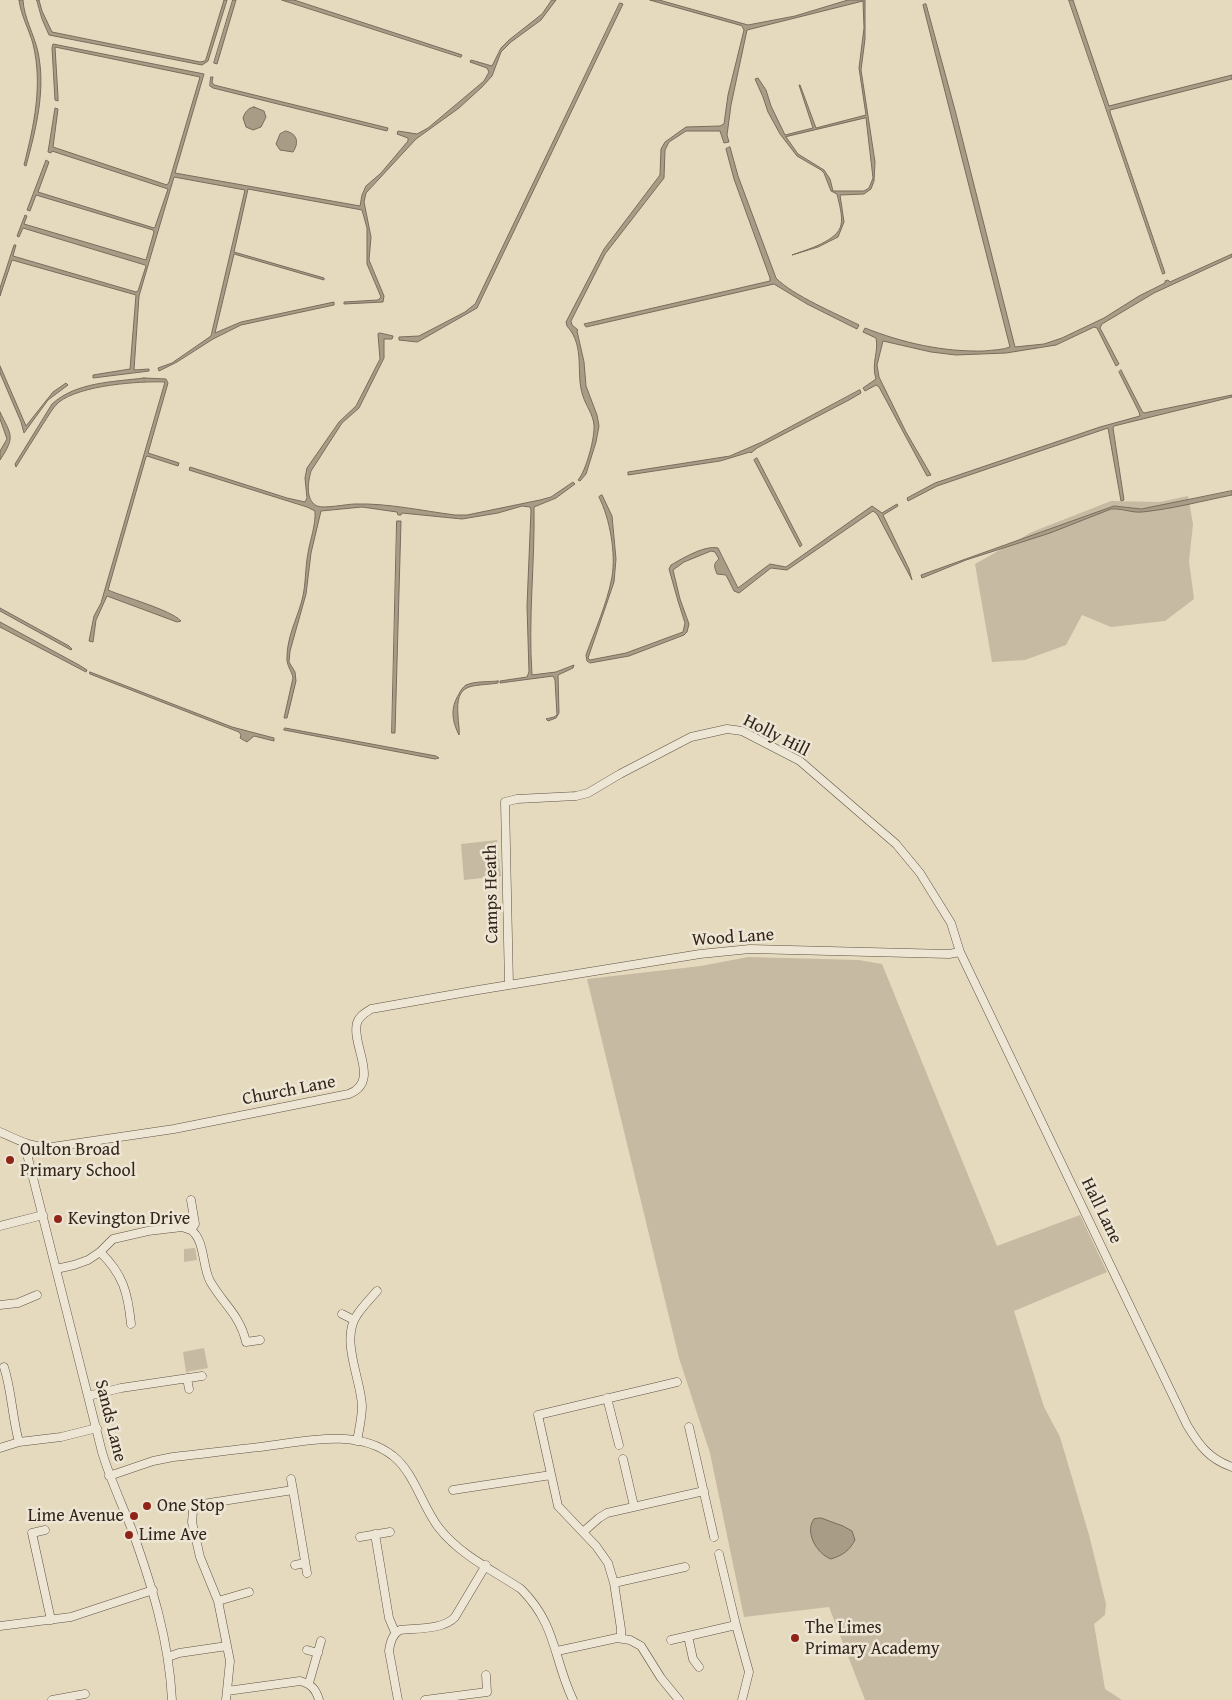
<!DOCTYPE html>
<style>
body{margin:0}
canvas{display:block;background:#e5d9be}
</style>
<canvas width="1232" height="1700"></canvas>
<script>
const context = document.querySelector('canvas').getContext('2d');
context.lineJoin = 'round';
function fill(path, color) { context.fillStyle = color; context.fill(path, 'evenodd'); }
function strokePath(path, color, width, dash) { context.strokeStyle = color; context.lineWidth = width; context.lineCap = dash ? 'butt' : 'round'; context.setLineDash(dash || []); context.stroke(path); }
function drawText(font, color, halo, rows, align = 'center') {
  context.font = font + ' "Gentium Book Plus",serif'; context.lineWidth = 5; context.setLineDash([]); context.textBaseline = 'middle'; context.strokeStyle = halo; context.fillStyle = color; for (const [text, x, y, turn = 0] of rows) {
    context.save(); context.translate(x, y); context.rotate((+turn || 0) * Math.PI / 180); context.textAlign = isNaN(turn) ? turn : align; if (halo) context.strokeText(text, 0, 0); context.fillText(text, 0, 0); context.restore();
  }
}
const green = new Path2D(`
 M1188 496 1193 524 1189 561 1194 599 1165 621 1111 627 1082 615 1066 645 1025 660 992 662 975 564 1032 532 1111 501 1160 502Z
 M497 840 501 876 464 880 461 844Z
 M748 957 859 960 882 964 997 1246 1080 1215 1107 1272 1014 1311 1044 1407 1060 1437 1089 1535 1106 1604 1105 1615 1094 1624 1105 1689 1122 1700H865L829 1607 744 1617 710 1453 679 1358 587 979 701 966Z
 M195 1248 197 1260 184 1262V1249Z
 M204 1348 208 1368 186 1372 183 1352Z`);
const water = new Path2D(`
 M19 0H23C24 18 34 34 38 52 46 90 36 129 26 166L24 165C34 125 43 85 33 44 29 29 21 16 19 0Z
 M37 0H39L42 11 52 32 200 62 205 61 206 59 224 0H227L208 61 202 65 49 35 42 19Z
 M233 0H236L217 64 214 63Z
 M282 0H294L462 55 461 57Z
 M552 0H556L541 20 511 42 501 52 492 76 482 87 459 108 416 139 366 193 364 202 371 237 369 260 384 296 383 302 344 304V302L378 300 381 297 367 264V228L362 210 248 189 234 252 324 278V280L234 254 215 333 241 322 334 302V305L241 325 213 339 177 362 159 371 158 368 172 363 211 336 245 190 174 177 139 296 134 370 149 369V371L93 378V375L130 369 136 295 12 260 0 296V288L14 245H16L13 256 136 292 138 291 146 266 145 265 23 228 19 237 17 236 25 215 27 216 24 224 146 260 154 232 153 230 36 195 30 211 27 210 46 160 49 162 38 192 154 228 155 227 168 189 52 151 51 153 48 152 55 108 58 109 53 147 167 185 169 182 200 77 55 47 58 97V101L55 100 52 48 53 44 204 74 175 173 360 206 362 195 366 186 381 173 408 141V138L397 134 398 131 417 134 428 128 484 81 489 72 487 68 470 62 471 60 492 66 501 48 509 40 542 14Z
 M650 0H659L748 25 795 16 848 0H865V39L861 70 875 162 874 181 871 189 864 194 840 195 844 222 838 237 818 247 792 255C806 250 838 241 841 225 843 216 839 203 837 194L831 191 824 173 821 170 797 156 780 134 768 112 763 97 755 79 758 78 766 90 771 106 785 135 813 128 799 85H800L816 128 866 115 859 68 864 28 863 1 747 30 731 105 727 135 729 142 724 143 720 131H686L669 142 665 150 664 178 605 254 571 321 572 325 578 330 577 331 584 362 586 386 597 415 599 426 596 442 586 474 580 481 578 480C586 471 595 438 594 425 593 414 586 406 583 396 575 374 586 347 567 326L566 322 604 249 660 175 661 149 665 142 686 127 720 126 724 124 728 95 744 30 742 26ZM866 118 873 178 869 188 864 191H833L830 179 824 170 798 154 786 137Z
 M1069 0H1073L1109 106 1232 75V79L1110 110V112L1165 273 1163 274Z
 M620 3 623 4 477 308 421 340 417 342 399 340V337L419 336 465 312 475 304Z
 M926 4 955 110 1015 347 1044 344 1062 338 1104 318 1139 296 1165 283V281L1168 280 1170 282 1232 254V257L1154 293 1102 324 1100 328 1119 364 1116 366 1097 328 1094 327 1056 345 1006 353 956 355 931 352 883 341 877 365 879 377 906 432 931 475 927 476 879 387 876 385 865 391 863 388 876 379C871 363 879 352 876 338L863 332 865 328C903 343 943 352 984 351 992 350 1003 350 1010 347L923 5Z
 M211 77H213L212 82 214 85 388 128 387 131 213 88 210 86Z
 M254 107 264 111 266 117 261 127 253 130 246 127 243 118C245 112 248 108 254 107Z
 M286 131C298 134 299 143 293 152L280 150 276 144 280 134Z
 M730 147 738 176 776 278C792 295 837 314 859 325L857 329 807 304 774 284 586 327 584 324 770 281V278L734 179 726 149Z
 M380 333 393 336 392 339H384V358L359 408 342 423 311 471C308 482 305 500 317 506 324 509 347 504 355 504 388 503 423 511 455 515H467L540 500 551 497 573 482 575 484 556 498 534 507C535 563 528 618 532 675L556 672 574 665 573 668 558 675 559 713 556 718 548 721 546 719 554 717 557 715 555 680 553 676 500 683V681L527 677 529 672 527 606 531 510 530 507 522 506 498 513 462 519 402 513 401 515H398L397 512 362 507 321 511 311 553 306 594 290 651 289 662 295 672 296 681 287 718H284L293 678C292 671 286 665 287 657 287 637 297 619 302 600 306 585 305 569 308 553 310 540 316 525 315 511L307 507 189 470 190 467 287 498 305 502 307 498 305 478 307 468 339 422 356 406 380 359 378 334Z
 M0 366 26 426 53 392 66 383 68 385 48 400 24 433 21 422 0 373Z
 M1121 370 1142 411 1144 413 1232 395V397L1114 426 1113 428 1124 500 1121 501 1108 428 937 486 908 501 907 498 935 483 1100 427 1140 416 1139 412 1119 372Z
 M144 378 166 379 168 383 148 453 179 463 178 466 147 456 146 457 108 590C124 597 171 610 181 621L177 622 107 596 96 620 93 642 89 641 94 616 101 603 165 382C139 381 81 385 59 402 52 408 48 417 43 424 34 438 25 453 16 467L15 464 52 404C76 382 113 382 144 378Z
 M860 390 861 393 849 400 757 448 751 453 750 452 720 461 628 475V472L730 456 762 442Z
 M0 412C11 435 16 436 0 460V451L7 439 0 419Z
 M757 458 802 545 800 547 754 460Z
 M1232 491V495C1202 501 1172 509 1142 512 1131 513 1122 508 1111 509L1050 533 966 560 922 578 921 575 1114 506 1141 509Z
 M602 495 612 516 616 559 614 582 588 658 590 660 626 653 683 632 685 623 678 601 669 569 671 565C683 558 705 545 718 548L738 588 770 564 786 567 872 506 882 513 897 504 898 506 883 515 909 569 912 580 877 514 873 511 787 570 771 568 739 593 734 591 726 575 717 574C714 566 713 564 719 559L715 552 711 551 684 562 673 570 680 599 689 624 687 632 684 635 629 656 590 663 587 661 586 655C595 630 607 604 612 577 616 553 610 519 599 497Z
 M397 521H401L395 733H392Z
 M0 608 69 646 72 649 71 650 0 611Z
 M0 622 79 665 87 670 86 672 0 627Z
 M90 672 232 727 274 738V741L254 736 247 742 240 738 241 735 239 732 90 674Z
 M498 681V683C472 687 455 681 458 716 458 722 460 730 459 735 452 721 450 708 459 694 460 691 463 687 466 685 475 681 489 682 498 681Z
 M285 728 436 756 439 758 435 759 284 730Z
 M821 1518 843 1526 852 1531 855 1540C849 1551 843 1555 831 1559 817 1554 804 1532 814 1519Z`);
const minor = new Path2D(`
 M509 985 505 802 517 799 576 796 588 793 620 774 691 737 727 729 742 731 800 761 896 844 920 873 951 923 960 952 1187 1425C1199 1445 1209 1459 1232 1467
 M0 1132C18 1140 32 1148 52 1147L174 1129 349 1094C381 1081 351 1046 357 1023 359 1016 365 1013 371 1009L478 990 700 954 750 949 949 954 960 952
 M29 1145 28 1158 102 1452C110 1479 122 1504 132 1530 152 1586 169 1640 172 1700
 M191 1200 195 1224 191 1230C205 1240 202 1266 210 1281 223 1304 240 1315 246 1342L260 1340
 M0 1226 43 1215
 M100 1252C123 1274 128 1293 131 1324
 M56 1269 74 1265 88 1260 100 1252 113 1239 148 1231 182 1227 191 1230
 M0 1305 18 1303 37 1295
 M342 1314 354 1320
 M4 1367C12 1392 12 1417 19 1442
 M187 1378 189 1389
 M88 1396 121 1388 202 1376
 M607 1398 619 1445
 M689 1427 714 1537
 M357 1441C359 1430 362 1417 362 1406 361 1379 340 1340 357 1315 362 1307 370 1299 377 1291
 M0 1448 19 1442 61 1437 97 1428
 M623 1459 634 1506
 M109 1476 153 1461 173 1457C202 1454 231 1450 260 1447 302 1442 357 1427 393 1456 414 1472 423 1508 439 1528 460 1555 494 1571 521 1589 557 1625 553 1658 573 1700
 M291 1479 293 1490
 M453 1490 551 1475
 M45 1530 32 1533 51 1620
 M583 1532 599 1518 607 1513 704 1491
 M375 1534 389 1618 395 1632
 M360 1537 390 1532
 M719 1554 736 1625 749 1672 742 1700
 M295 1565 305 1563
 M614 1583 685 1567
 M218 1601 249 1592
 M0 1626 71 1617 153 1590
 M688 1636 693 1659 699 1667
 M621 1638V1629L614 1583 608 1563 596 1546 558 1506 538 1415 677 1382
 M671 1640 736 1625
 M307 1650 318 1653
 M557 1651 617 1638 630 1640 641 1646 661 1678 679 1700
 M168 1657 179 1653 227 1646
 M309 1683 321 1641
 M227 1691 300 1681C311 1684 316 1689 319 1700
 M52 1700 85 1694
 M226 1700 230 1661 218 1601 200 1557 192 1522 193 1511 197 1506 203 1504 293 1490 307 1573
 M398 1700 389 1651C390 1643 392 1634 400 1630 417 1628 443 1630 455 1617L486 1565
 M425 1700 487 1692 486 1675`);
const markers = [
 [10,1160,5,"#8f2418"],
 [58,1219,5,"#8f2418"],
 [147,1506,5,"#8f2418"],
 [134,1516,5,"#8f2418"],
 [129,1535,5,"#8f2418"],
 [795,1638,5,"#8f2418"]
];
const streetNames = [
 ["Holly Hill",776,736,27],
 ["Camps Heath",492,894,-91],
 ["Wood Lane",733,938,-4],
 ["Church Lane",289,1091,-11],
 ["Hall Lane",1101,1211,64],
 ["Sands Lane",110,1421,76]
];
const poiNames = [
 ["Oulton Broad",20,1150],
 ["Primary School",20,1171],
 ["Kevington Drive",68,1219],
 ["One Stop",157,1506],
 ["Lime Avenue",124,1516,"right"],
 ["Lime Ave",139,1535],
 ["The Limes",805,1628],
 ["Primary Academy",805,1649]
];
fill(green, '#c7baa2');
fill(water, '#a99c87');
strokePath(water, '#7a6c5c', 1);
strokePath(minor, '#605244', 9);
strokePath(minor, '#eee6d5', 8);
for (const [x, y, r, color] of markers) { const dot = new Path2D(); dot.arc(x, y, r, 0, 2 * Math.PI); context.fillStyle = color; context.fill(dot); strokePath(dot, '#eee6d5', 2); }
drawText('18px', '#34251c', '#eee6d5', streetNames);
drawText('18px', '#34251c', '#eee6d5', poiNames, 'left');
</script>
